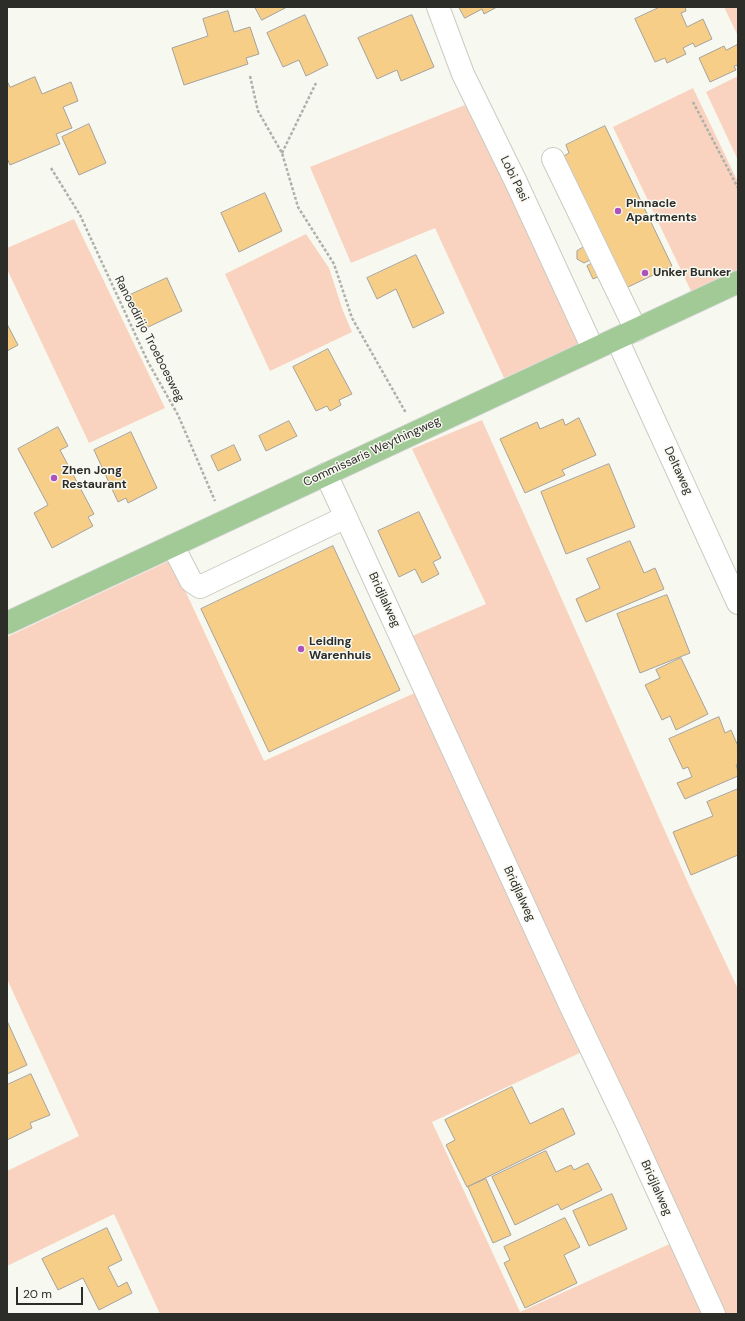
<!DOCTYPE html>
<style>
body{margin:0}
#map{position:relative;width:745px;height:1321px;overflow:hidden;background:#f7f8f0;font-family:"DM Sans",sans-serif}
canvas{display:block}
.frame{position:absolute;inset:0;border:8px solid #2c2c29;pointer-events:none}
.scale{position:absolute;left:16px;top:1287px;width:67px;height:18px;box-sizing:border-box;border:2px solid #2c2c29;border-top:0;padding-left:5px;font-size:12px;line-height:14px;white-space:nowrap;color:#2c2c29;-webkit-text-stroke:3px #f7f8f0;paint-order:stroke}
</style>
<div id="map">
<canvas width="745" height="1321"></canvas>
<div class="frame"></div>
<div class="scale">20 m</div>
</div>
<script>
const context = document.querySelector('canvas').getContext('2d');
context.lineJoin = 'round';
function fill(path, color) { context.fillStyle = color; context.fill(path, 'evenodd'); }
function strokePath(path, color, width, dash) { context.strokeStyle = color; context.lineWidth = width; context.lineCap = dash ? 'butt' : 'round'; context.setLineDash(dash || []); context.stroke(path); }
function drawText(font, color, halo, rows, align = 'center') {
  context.font = font + ' "DM Sans",sans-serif'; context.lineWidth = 3; context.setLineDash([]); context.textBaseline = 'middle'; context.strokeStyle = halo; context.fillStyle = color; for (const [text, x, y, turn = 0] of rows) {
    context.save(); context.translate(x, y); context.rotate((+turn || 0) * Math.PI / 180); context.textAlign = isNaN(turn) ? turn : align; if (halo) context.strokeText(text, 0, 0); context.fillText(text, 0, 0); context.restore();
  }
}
const green = new Path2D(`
 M724 7H738V36Z
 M738 76V160L706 92Z
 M693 88 738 182V269L691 291 613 127Z
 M470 103 581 338 578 344 504 378 435 228 351 263 310 167Z
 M74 219 165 408 89 443 7 269V248Z
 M306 234 329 268 343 311 352 332 270 371 225 274Z
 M482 420 689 885 738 989V1314H721L410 637 486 604 412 449Z
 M171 560 264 761 419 691 584 1051 432 1122 520 1312 674 1242 707 1314H160L114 1214 7 1266V1171L79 1136 7 979V637Z`);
const building = new Path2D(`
 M255 7H287L262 20Z
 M459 7H497L484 14 482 9 465 18Z
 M660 7H685L686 11 681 13 687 27 703 19 712 39 695 47 693 43 683 48 686 54 667 63 665 58 655 62 635 19Z
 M228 11 234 32 250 27 259 54 246 58 248 64 184 85 172 48 208 36 203 19Z
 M305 15 328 65 306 76 299 60 283 67 267 33Z
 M412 15 434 67 401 81 397 70 377 79 358 38Z
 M737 45 738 48V65L734 66 736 70 710 82 699 58 724 46 726 50Z
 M35 77 42 94 71 82 78 101 63 107 72 128 56 134 60 144 10 165 7 158V81L10 87Z
 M89 124 106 163 79 175 62 137Z
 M605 126 672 266 626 288 564 156 569 153 566 145Z
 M265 193 282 231 239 252 221 213Z
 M584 247 590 260 584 263 577 259V251Z
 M416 255 444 313 413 328 396 289 377 299 367 278Z
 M595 262 602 275 593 279 587 266Z
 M167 278 182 311 146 328 130 295Z
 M7 324 18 345 7 351Z
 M328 349 352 394 339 400 341 405 330 411 327 406 316 411 293 367Z
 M579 418 596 455 562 470 565 475 525 493 500 439 537 422 540 429 563 419 565 425Z
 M289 421 297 436 266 451 259 436Z
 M58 427 68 446 60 450 94 514 88 517 93 526 52 548 34 513 48 505 18 449Z
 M131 432 157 488 128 503 126 498 118 502 94 450Z
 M234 445 241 460 218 471 211 456Z
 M609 464 635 527 566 554 541 492Z
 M419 512 441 558 433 562 439 574 422 583 415 569 399 577 378 531Z
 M630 541 644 573 655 568 664 589 586 622 576 599 600 588 587 559Z
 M333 546 400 690 269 752 201 609Z
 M667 595 690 653 640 673 617 614Z
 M681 658 708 714 676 730 670 716 662 720 645 685 660 678 656 670Z
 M719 717 725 733 731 730 738 746V764L736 765 738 771V776L685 799 677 783 692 777 688 767 683 769 669 739Z
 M738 789V855L691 875 673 832 713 816 707 802Z
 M8 1023 27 1065 7 1074V1024Z
 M31 1074 50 1115 30 1123 32 1128 7 1140V1085Z
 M512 1087 530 1124 563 1108 575 1134 467 1187 446 1145 455 1140 445 1120Z
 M546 1151 556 1172 571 1165 574 1170 588 1163 602 1190 561 1210 558 1204 515 1225 492 1177Z
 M486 1179 511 1235 493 1243 468 1187Z
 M612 1194 627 1229 589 1246 573 1211Z
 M565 1218 580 1247 564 1255 577 1283 525 1308 504 1263 510 1260 504 1247Z
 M107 1228 122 1260 108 1267 118 1287 127 1282 132 1293 99 1310 83 1278 58 1290 42 1259Z`);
const path = new Path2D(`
 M250 76 258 111 282 153 298 207 334 264 352 318 406 413
 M693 102 738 188
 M282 153 316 83
 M51 168 80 215 148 362 178 415 215 501`);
const minor = new Path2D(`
 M438 7 463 74 516 182 593 349
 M553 159 636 330
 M617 339 738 603
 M326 474 571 1007 628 1126 714 1314
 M173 546 191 581 200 587 346 517`);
const major = new Path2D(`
 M7 623 738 282`);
const markers = [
 [618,211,4,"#ad52bd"],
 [645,273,4,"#ad52bd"],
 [54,478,4,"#ad52bd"],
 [301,649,4,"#ad52bd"]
];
const streetNames = [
 ["Lobi Pasi",514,179,64],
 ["Ranoedirijo Troeboesweg",149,339,63],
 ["Commissaris Weythingweg",372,452,-25],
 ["Deltaweg",678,471,65],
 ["Bridjlalweg",384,600,65],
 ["Bridjlalweg",519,894,65],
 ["Bridjlalweg",656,1188,66]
];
const poiNames = [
 ["Pinnacle",626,204],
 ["Apartments",626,218],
 ["Unker Bunker",653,273],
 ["Zhen Jong",62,471],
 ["Restaurant",62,485],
 ["Leiding",309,642],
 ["Warenhuis",309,656]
];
fill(green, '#f9d3bf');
fill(building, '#f7ce88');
strokePath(building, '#a5a29b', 1);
strokePath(minor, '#cacbc3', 24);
strokePath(major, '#d5d5d4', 24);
strokePath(path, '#afb0aa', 2.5, [3, 2]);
strokePath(minor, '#fff', 22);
strokePath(major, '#a1ca97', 22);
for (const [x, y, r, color] of markers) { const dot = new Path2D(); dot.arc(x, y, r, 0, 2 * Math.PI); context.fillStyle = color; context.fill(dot); strokePath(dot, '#f7f8f0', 1.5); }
drawText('12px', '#2c2c29', '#f7f8f0', streetNames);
drawText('bold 12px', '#2c2c29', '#f7f8f0', poiNames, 'left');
</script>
